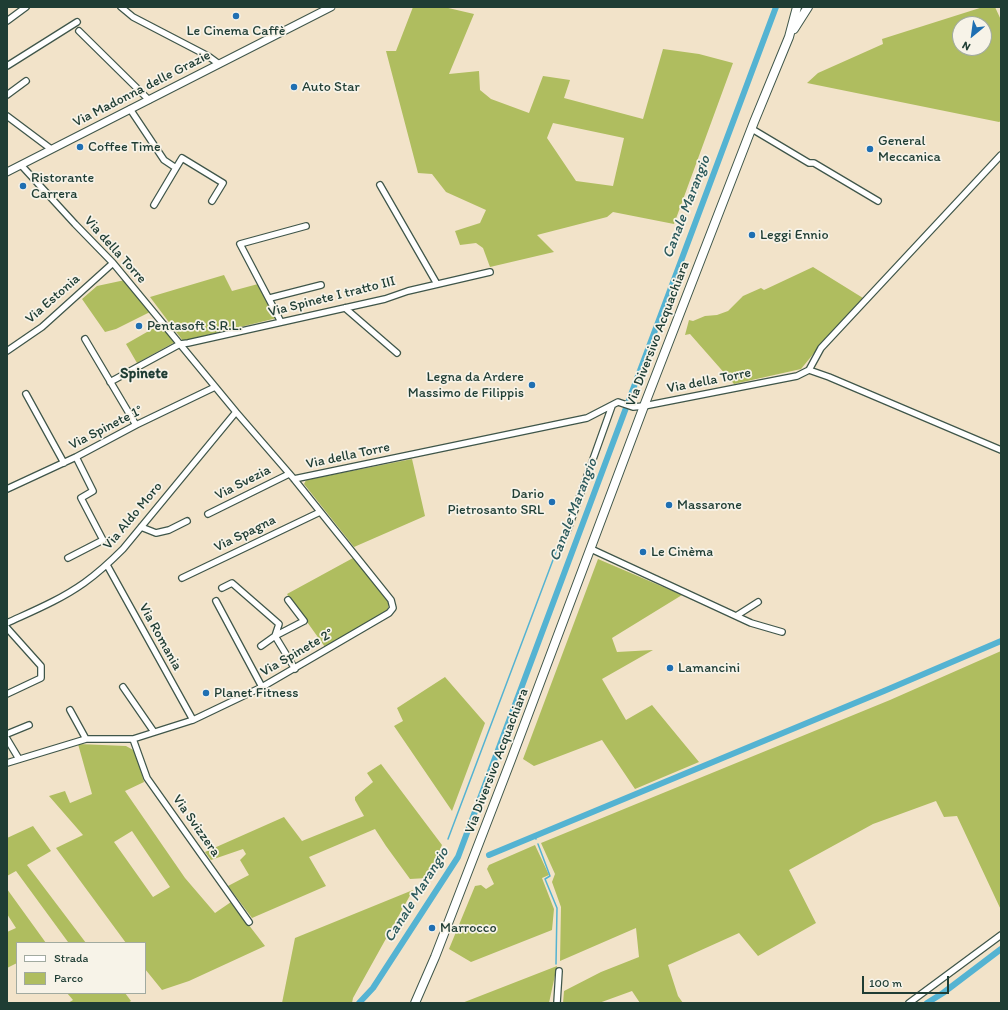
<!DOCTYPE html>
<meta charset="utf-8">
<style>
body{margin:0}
#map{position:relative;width:1008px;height:1010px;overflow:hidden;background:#f2e3c9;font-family:Itim,sans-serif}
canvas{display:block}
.frame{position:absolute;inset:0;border:8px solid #1f3d34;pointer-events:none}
.legend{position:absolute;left:16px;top:942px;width:130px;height:52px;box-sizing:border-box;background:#f7f3e8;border:1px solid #a1aaa0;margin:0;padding:5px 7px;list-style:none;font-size:12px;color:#1f3d34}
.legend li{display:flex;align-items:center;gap:8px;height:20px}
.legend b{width:20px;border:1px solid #a1aaa0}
.north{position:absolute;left:952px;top:16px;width:40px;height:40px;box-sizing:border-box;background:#f7f3e8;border:1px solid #a1aaa0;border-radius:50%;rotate:209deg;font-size:11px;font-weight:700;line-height:16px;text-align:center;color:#1f3d34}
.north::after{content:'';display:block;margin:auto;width:14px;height:18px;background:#1f6fb2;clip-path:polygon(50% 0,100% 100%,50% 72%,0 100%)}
.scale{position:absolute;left:862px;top:976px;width:87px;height:18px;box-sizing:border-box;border:2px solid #1f3d34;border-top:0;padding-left:5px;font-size:12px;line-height:14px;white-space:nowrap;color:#1f3d34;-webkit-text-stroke:3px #f7f3e8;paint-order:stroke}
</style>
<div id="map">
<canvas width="1008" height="1010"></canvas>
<div class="frame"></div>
<ul class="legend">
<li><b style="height:5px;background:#fff"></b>Strada</li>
<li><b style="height:11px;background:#afbd5f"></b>Parco</li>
</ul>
<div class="north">N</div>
<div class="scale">100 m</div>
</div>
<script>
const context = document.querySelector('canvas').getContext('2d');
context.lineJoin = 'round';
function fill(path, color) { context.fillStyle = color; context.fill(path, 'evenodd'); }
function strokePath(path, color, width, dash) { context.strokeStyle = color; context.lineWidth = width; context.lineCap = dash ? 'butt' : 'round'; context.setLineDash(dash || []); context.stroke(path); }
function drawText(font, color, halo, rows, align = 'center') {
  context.font = font + ' Itim,sans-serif'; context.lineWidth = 3.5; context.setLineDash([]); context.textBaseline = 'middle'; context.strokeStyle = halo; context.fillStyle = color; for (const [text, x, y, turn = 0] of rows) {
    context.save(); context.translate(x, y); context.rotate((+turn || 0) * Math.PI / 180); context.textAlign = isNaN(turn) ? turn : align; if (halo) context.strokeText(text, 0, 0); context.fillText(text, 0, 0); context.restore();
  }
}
const green = new Path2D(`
 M413 7H444L474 14 449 74 479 71 480 90 491 99 529 113 543 76 570 80 564 98 643 119 663 49 699 54 733 63 674 224 613 212 607 217 537 235 554 252 490 267 483 248 476 243 460 245 455 231 480 223 486 210 446 192 432 174 418 173 386 51H396ZM553 123 624 138 613 186 576 181 547 138Z
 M983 7H995L1001 20V121L999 122 807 83 818 73 883 44 882 39ZM960 24H984V48H960Z
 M813 267 863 298 814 353 801 369 734 384 690 334 685 335 689 320 693 321 705 316 717 315 728 311 743 296 761 288 764 290Z
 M224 275 232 291 258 284 277 318 183 341 150 297Z
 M125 280 150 312 116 329 105 332 82 299 97 286Z
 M161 324 175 342 137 363 126 344Z
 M412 459 425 516 354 547 304 484 306 480Z
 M353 558 390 601 387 611 325 647 287 594Z
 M598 559 682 595 612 638 617 652 653 650 602 679 626 720 652 705 699 762 635 789 602 740 534 766 523 759Z
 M1001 651V910L957 816 944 817 936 801 873 824 789 870 816 923 758 956 739 933 668 965 678 996 683 1003H640L632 991 599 1003H563L564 991 601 972 639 957 636 928 560 961 561 907 552 882 555 874 541 843 890 700Z
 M445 677 485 723 452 811 394 726 403 721 397 708Z
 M78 744 126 746 135 751 144 782 125 791 185 878 215 913 231 902 265 946 189 981 162 990 145 969V943H126L56 848 83 835 49 796 65 791 70 803 92 794ZM132 831 170 887 153 897 114 842Z
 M381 764 442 845 427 878 410 879 386 846 375 829 309 857 326 886 252 918 228 886 249 875 240 860 246 854 243 849 211 860 205 852 284 817 302 841 364 816 355 800V797L373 782 367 773Z
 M33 826 51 851 27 865 86 943H67L68 942 16 871 7 876V838Z
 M535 845 549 875 542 878 554 909 552 930 471 962 449 949 475 886 481 885 486 889 494 884 487 869 489 865Z
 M7 889 46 943H17V963L7 968V932L16 928 7 914Z
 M413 890 353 998 352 1003H282L295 938Z
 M557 966 549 1003H462Z
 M67 993H125L131 1001 128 1003H68L73 1000Z`);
const stream = new Path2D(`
 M535 836 536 839
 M448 839 562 536
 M538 844 550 876 545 879 557 908 556 964`);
const canal = new Path2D(`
 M489 855 884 691 1001 641
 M359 1003 373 988 458 857 776 7
 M927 1003 943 993 1001 949`);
const minor = new Path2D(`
 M121 7 133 17 208 56 219 64
 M7 21 26 7
 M79 31 149 100
 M7 66 77 22
 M7 95 26 81
 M130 109 164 160 176 168 154 205
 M7 116 51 149
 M752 129 809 163H814L878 201
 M176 168 182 158 223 183 212 201
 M380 185 437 284
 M270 298 321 285
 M345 308 397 353
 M281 322 240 244 306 226
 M85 339 136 425
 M7 351 42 327 113 263
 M809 370 821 348 1001 155
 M110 382 180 344 188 343 385 299 408 291 490 272
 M26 394 64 463
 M294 479 587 418 618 402 633 407 644 406 797 376 809 370 829 377 1001 450
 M7 489 76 457 136 425 215 387
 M208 514 289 474
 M141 527 156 533 169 530 187 521
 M567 532 612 406
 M591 549 751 623 782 632
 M68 558 103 540 81 498 93 491 76 457
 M107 565 193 720
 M182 578 320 512
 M222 588 232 583 279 624 275 636 261 646
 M288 600 304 621 275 636 295 669
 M216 601 262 687
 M736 616 758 602
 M7 623C33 611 60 600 84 583 98 573 111 561 123 549L236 412
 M7 628 41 666V678L7 694
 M123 687 154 732
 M70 710 86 739
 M7 734 29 725
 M7 739 19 759
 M133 739 147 778 249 922
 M7 763 86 739H133L193 720 262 687 389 613 393 608 391 600 294 479 236 412 113 263 75 224 21 165
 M557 1003 559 971
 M909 1003 1001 935`);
const tertiary = new Path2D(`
 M7 172 331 7`);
const secondary = new Path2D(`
 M794 29 808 7
 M415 1003 435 957 511 760 644 406 754 122 789 37 797 7`);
const markers = [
 [236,16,4,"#1f6fb2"],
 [294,87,4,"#1f6fb2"],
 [80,147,4,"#1f6fb2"],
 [870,149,4,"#1f6fb2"],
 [23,186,4,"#1f6fb2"],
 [752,235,4,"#1f6fb2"],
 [139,326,4,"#1f6fb2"],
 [532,385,4,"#1f6fb2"],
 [552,502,4,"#1f6fb2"],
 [669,505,4,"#1f6fb2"],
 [643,552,4,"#1f6fb2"],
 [670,668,4,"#1f6fb2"],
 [206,693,4,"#1f6fb2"],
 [432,928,4,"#1f6fb2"]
];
const poiNames = [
 ["Le Cinema Caffè",236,31,"center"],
 ["Auto Star",302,87],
 ["General",878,141],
 ["Meccanica",878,157],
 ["Coffee Time",88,147],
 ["Ristorante",31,178],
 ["Carrera",31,194],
 ["Leggi Ennio",760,235],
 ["Pentasoft S.R.L.",147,326],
 ["Legna da Ardere",524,377,"right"],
 ["Massimo de Filippis",524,393,"right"],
 ["Dario",544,494,"right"],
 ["Pietrosanto SRL",544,510,"right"],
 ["Massarone",677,505],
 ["Le Cinèma",651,552],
 ["Lamancini",678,668],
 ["Planet Fitness",214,693],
 ["Marrocco",440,928]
];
const streetNames = [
 ["Via Madonna delle Grazie",142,89,-27],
 ["Via della Torre",115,250,48],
 ["Via Spinete I tratto III",332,297,-14],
 ["Via Estonia",53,299,-41],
 ["Via Diversivo Acquachiara",658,334,-69],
 ["Via della Torre",709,381,-11],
 ["Via Spinete 1°",106,428,-27],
 ["Via della Torre",348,456,-12],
 ["Via Svezia",243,483,-27],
 ["Via Aldo Moro",133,516,-50],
 ["Via Spagna",245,534,-26],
 ["Via Romania",160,637,61],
 ["Via Spinete 2°",297,653,-30],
 ["Via Diversivo Acquachiara",497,761,-69],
 ["Via Svizzera",196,826,55]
];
const waterNames = [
 ["Canale Marangio",687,207,-69],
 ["Canale Marangio",574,510,-69],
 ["Canale Marangio",417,895,-58]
];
const neighbourhoodNames = [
 ["Spinete",144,374]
];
fill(green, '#afbd5f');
strokePath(stream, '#54b3d2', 1.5);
strokePath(canal, '#54b3d2', 6);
strokePath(minor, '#3f564a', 8);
strokePath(tertiary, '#3f564a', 9);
strokePath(secondary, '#3f564a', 10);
strokePath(minor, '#fff', 5.5);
strokePath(tertiary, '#fff', 7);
strokePath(secondary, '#fff', 8);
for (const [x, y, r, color] of markers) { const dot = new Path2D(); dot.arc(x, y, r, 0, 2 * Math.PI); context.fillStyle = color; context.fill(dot); strokePath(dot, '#f7f3e8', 1.5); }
drawText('14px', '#1f3d34', '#f7f3e8', poiNames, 'left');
drawText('14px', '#1f3d34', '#f7f3e8', streetNames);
drawText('italic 15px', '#2c5a5c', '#f7f3e8', waterNames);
drawText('bold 15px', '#1f3d34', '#f7f3e8', neighbourhoodNames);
</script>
